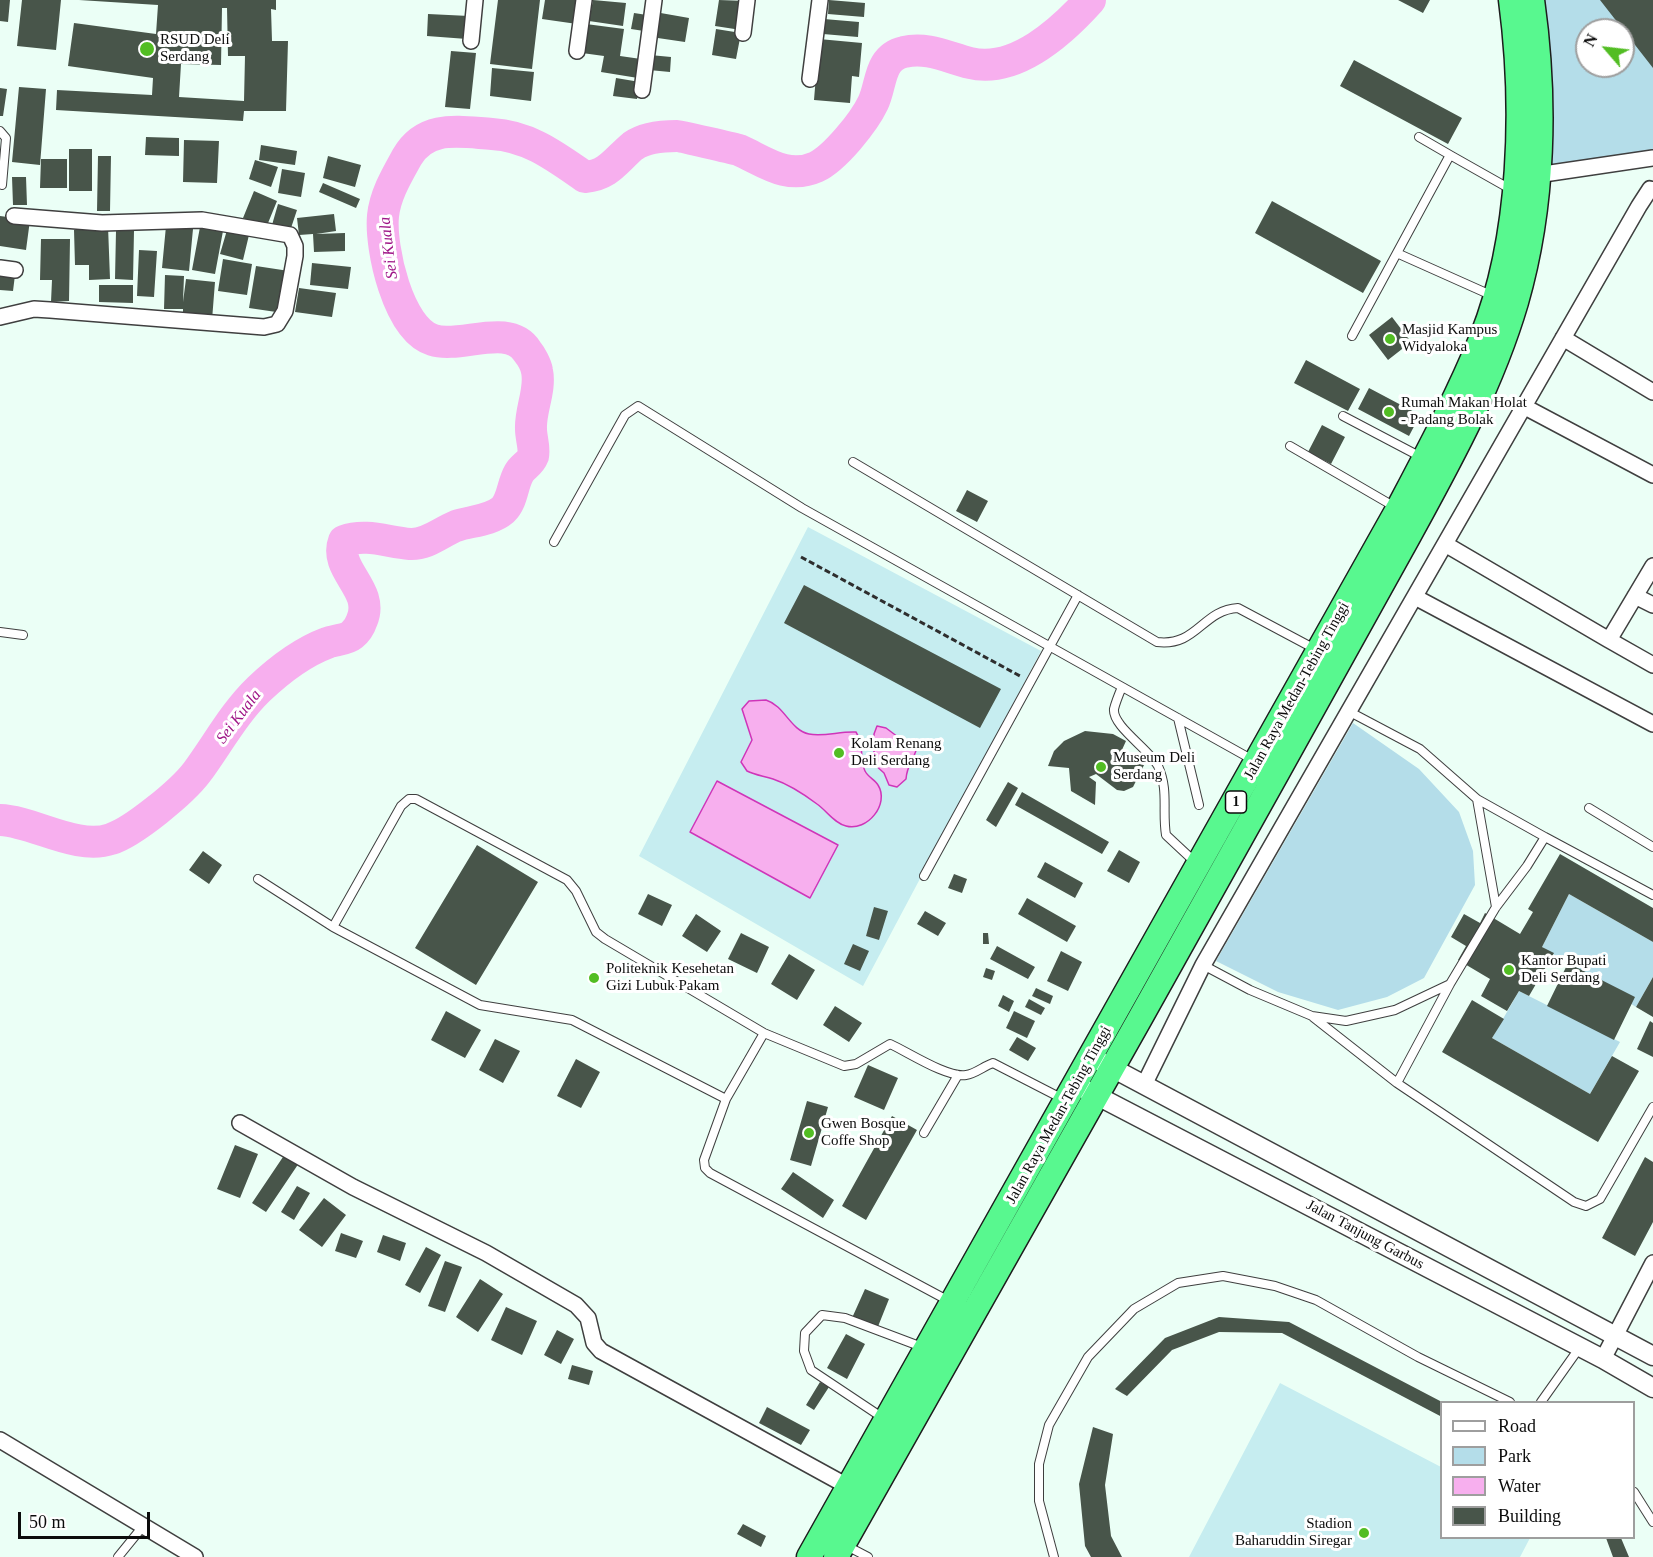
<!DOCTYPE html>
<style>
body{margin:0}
#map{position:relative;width:1653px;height:1557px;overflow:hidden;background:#ebfff6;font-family:"Times New Roman",serif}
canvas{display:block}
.legend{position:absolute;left:1440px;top:1401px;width:195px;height:138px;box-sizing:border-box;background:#fff;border:2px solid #9e9e9e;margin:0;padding:8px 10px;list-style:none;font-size:18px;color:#0c0c0c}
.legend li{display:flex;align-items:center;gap:12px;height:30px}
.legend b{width:30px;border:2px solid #9e9e9e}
.north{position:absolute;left:1575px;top:18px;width:60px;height:60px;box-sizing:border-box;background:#fff;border:2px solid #9e9e9e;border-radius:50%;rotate:298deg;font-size:16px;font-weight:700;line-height:24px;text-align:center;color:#0c0c0c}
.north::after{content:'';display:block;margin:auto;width:21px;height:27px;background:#52bd23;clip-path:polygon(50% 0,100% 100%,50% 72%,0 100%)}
.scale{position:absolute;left:18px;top:1512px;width:132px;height:27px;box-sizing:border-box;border:3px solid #0c0c0c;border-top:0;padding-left:8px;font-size:18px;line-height:21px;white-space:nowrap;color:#0c0c0c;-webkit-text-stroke:4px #fff;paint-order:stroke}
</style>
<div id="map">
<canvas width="1653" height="1557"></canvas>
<ul class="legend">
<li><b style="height:8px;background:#fff"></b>Road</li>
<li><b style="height:16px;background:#b4dde9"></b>Park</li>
<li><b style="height:16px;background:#f7afee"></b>Water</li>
<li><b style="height:16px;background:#48554a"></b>Building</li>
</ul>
<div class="north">N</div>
<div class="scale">50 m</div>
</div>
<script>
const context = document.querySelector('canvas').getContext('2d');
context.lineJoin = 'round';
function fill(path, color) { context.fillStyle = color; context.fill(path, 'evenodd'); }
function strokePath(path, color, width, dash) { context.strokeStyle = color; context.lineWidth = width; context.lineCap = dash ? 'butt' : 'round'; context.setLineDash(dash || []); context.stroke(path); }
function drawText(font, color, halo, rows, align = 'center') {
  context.font = font + ' "Times New Roman",serif'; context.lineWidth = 6; context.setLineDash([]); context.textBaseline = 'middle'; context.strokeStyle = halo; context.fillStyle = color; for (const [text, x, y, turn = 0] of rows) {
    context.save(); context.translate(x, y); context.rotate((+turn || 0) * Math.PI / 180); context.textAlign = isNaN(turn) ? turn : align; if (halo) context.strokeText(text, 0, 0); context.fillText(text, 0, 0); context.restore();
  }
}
const green = new Path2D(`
 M1534 0H1653V151L1543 169ZM1587 30H1623V66H1587Z
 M1353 723 1419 769 1459 812 1473 851 1475 885 1424 978 1387 997 1338 1010 1278 992 1216 961Z
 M1569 894 1653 942V977L1636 1007 1542 947Z
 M1519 991 1620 1042 1590 1094 1492 1038Z`);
const pitch = new Path2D(`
 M808 527 1041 651 863 986 639 856Z
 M1280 1383 1441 1467 1442 1538H1530L1520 1557H1189Z`);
const water = new Path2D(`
 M766 700C785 706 790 730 809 734 824 737 840 731 856 732 865 746 859 759 865 771 868 777 875 780 878 785 890 804 867 832 846 826 834 823 827 811 817 804 805 795 788 784 773 779 764 776 755 775 747 771L741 762 752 740 742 709 749 701Z
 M877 726 886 728 902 740 917 745C917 756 907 763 906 779L897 787 889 785 884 773 874 764V734Z
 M717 781 838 845 810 898 690 832Z`);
const river = new Path2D(`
 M0 820C33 821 77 851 111 839 133 832 182 792 197 772 217 745 234 713 259 689 278 671 303 652 327 643 334 640 346 640 352 635 357 631 360 626 362 620 375 589 333 570 344 541 366 533 387 542 410 544 427 545 441 532 456 526 471 521 490 521 503 510 513 500 512 485 519 473 523 466 530 464 533 456 535 448 531 438 531 429 530 410 541 390 537 371 536 365 531 356 527 351 509 322 460 349 433 340 398 329 380 248 383 216 385 195 397 175 407 157 426 124 460 132 492 134 529 136 556 157 585 177 609 175 616 160 633 146 644 138 663 136 677 136 680 136 735 149 739 150 764 161 787 180 816 167 835 158 864 122 873 103 882 85 878 58 904 52 927 46 949 58 970 63 1016 74 1063 30 1090 0`);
const building = new Path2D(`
 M0 0H10L8 22 0 21Z
 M22 0H61L56 50 17 46Z
 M79 0H276V10L271 9 272 41H288L286 111H244L243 121 56 110 57 90 152 95 153 78 68 66 74 23 156 34 158 5ZM222 8H227L228 56H245L244 101 179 97 181 64 221 65Z
 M498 0H540L532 69 490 64Z
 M545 0H581L577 24 542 19Z
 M593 0 626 3 623 26 589 21Z
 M719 0 746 1 741 30 715 26Z
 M829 0 865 3 864 17 828 14Z
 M1398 0H1430L1423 13Z
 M1600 0H1653V68Z
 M655 12 689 18 685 42 651 37Z
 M634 13 647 15 644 31 631 29Z
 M428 14 469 16 467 39 427 36Z
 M824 19 859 22 858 37 823 34Z
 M586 24 624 29 620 56 641 59 638 78 601 72 604 56 582 53Z
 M716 29 741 33 736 59 712 55Z
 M819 39 862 43 859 77 852 76 850 103 814 100Z
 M451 51 476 53 470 109 445 107Z
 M650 55 671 57 670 72 649 70Z
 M1354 60 1462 118 1448 144 1340 86Z
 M492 68 534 72 531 101 490 96Z
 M616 78 640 82 637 99 613 96Z
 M19 87 46 89 40 165 12 162Z
 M0 88 7 89 3 116H0Z
 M146 137 179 138V156L145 155Z
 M184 140 219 141 217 183 183 182Z
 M261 145 297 151 295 165 259 160Z
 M69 149H92V191H69Z
 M98 156H111L110 211H97Z
 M328 156 361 165 355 187 323 178Z
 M41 159H67V188H40Z
 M255 160 278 167 271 187 249 179Z
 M282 169 305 173 301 197 278 193Z
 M12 177H26L27 205H13Z
 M323 183 360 199 356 208 319 192Z
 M254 191 277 201 266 228 243 218Z
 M1272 201 1381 261 1363 293 1255 233Z
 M278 204 297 210 290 231 272 225Z
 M334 214 336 231 316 234 345 233V251L314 252 313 234 299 235 297 218Z
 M0 216 30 220 26 250 0 246Z
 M108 226 110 279 89 280V265H75L74 230Z
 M166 226 193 229 189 271 162 268Z
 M200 227 223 231 215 274 192 270Z
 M227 230 249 235 243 260 220 254Z
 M116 231H134L133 280 115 279Z
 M41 239H70L69 301 51 302 52 280H40Z
 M139 250 157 251 154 297 137 296Z
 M223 259 252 264 247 295 218 291Z
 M312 263 351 267 348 289 310 285Z
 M256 266 289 271 283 313 249 308Z
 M0 273 15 275 13 291 0 290Z
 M165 275 184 276 183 302 186 279 215 282 212 320 183 317V309H164Z
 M99 285H133V303L99 302Z
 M299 288 336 293 332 317 295 312Z
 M1392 317 1411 342 1388 360 1369 335Z
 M1306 360 1360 389 1348 411 1294 383Z
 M1369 388 1420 415 1409 436 1358 409Z
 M1322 425 1345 437 1331 464 1308 452Z
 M967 490 988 501 977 522 956 511Z
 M804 585 1001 689 980 728 784 623Z
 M1085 731 1113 734 1126 741 1121 752 1145 763 1133 787 1124 791 1117 790 1096 774 1089 777 1096 782 1095 805 1071 791 1069 768 1048 766 1054 751 1064 741Z
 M1008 782 1018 788 996 827 986 820Z
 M1022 792 1109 842 1102 854 1015 805Z
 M477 845 538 882 476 985 415 948Z
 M1119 850 1140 862 1129 883 1107 871Z
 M203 851 222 865 209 884 189 870Z
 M1560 854 1653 908V942L1569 894 1542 947 1554 953 1529 996 1519 991 1507 1011 1481 996 1490 979 1458 960 1466 946 1451 937 1464 914 1480 923 1485 913 1520 934 1533 912 1528 909Z
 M1045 862 1083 883 1075 898 1037 877Z
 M954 874 967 879 962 893 948 888Z
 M648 894 672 905 662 926 638 914Z
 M1027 898 1076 926 1067 942 1018 914Z
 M874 907 888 911 879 940 866 936Z
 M925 911 946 923 938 936 917 924Z
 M696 914 721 931 707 952 682 936Z
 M741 933 769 947 757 973 728 959Z
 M983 933H988L989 944H983Z
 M853 944 869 951 860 971 844 964Z
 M997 946 1035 967 1028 979 990 959Z
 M1061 951 1082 962 1068 991 1047 981Z
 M789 954 815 970 797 1000 771 984Z
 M1568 963 1635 997 1614 1040 1547 1006Z
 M986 968 995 971 992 980 983 977Z
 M1653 977V1017L1636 1007Z
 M1036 988 1053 996 1050 1004 1032 996Z
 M1003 995 1014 1001 1009 1012 998 1006Z
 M1029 999 1045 1008 1041 1015 1025 1007Z
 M1472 1000 1504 1019 1492 1038 1590 1094 1612 1056 1639 1071 1598 1142 1442 1052Z
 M835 1006 862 1023 849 1042 823 1025Z
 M446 1011 481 1030 465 1058 431 1040Z
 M1014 1011 1035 1021 1027 1038 1006 1028Z
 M1650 1021 1653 1023V1057L1637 1049Z
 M1017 1037 1036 1048 1028 1061 1009 1050Z
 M495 1039 520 1051 503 1083 479 1070Z
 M576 1059 600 1072 581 1108 557 1096Z
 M868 1065 898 1078 884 1110 854 1097Z
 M807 1101 828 1107 811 1166 790 1160Z
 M892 1116 917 1130 866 1220 842 1206Z
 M235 1145 258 1154 240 1198 217 1189Z
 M285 1154 299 1163 266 1212 252 1203Z
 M1645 1157 1653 1162V1222L1635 1256 1602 1238Z
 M793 1172 834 1200 823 1218 781 1189Z
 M297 1186 310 1193 294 1220 281 1212Z
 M324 1198 346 1215 322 1247 299 1230Z
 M341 1233 363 1241 356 1258 335 1251Z
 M383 1235 406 1243 400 1261 377 1252Z
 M426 1247 441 1255 420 1293 405 1285Z
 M445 1261 462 1267 445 1312 428 1306Z
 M480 1279 503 1294 478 1332 456 1317Z
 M865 1289 889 1299 877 1329 852 1318Z
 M506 1307 537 1321 522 1355 491 1340Z
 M1219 1317 1289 1322 1442 1402V1417L1282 1333 1219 1332 1172 1350 1127 1396 1115 1389 1165 1338Z
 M557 1330 574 1339 561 1364 544 1355Z
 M846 1334 865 1344 847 1379 827 1368Z
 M572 1365 593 1371 589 1385 568 1379Z
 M820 1382 829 1387 814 1410 806 1405Z
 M767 1407 810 1430 801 1445 759 1423Z
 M1093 1427 1113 1434 1105 1485 1111 1536 1122 1557H1091L1085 1546 1079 1484Z
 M743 1524 766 1536 761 1547 737 1534Z
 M1606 1538H1621L1629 1557H1613Z`);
const path = new Path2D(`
 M801 557 1020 676`);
const service = new Path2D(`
 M0 131 6 138 2 185
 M1450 155 1512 190
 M1399 254 1493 296
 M1352 336 1450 155 1419 137
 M1343 416 1421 457
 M1290 446 1395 507
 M853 462 1157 642C1197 647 1202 610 1238 608L1315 649
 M554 542 625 415 638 406 802 508 1253 760
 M0 632 23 635
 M1122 687C1119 694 1116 701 1114 709 1112 726 1149 749 1158 766 1169 790 1162 811 1166 835L1196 863
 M1350 712 1420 749 1477 799 1496 907
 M1178 718 1199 805
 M1477 799 1545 837
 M1589 808 1653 847
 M924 876 1078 595
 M258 879 333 927 401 806 409 799H416L567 880 576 891 596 932 605 939 764 1033 844 1066 856 1064 890 1044C908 1052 947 1078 966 1075 975 1074 984 1066 993 1063L1063 1099
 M333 927 480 1005 572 1020 726 1099 764 1033
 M1203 965 1250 990 1312 1016 1346 1021 1395 1010 1450 984 1496 907 1527 866 1545 837 1653 895
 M1313 1017 1397 1083 1574 1202 1586 1206 1600 1199 1653 1107
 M1397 1083 1450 984
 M726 1099 704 1160 705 1168 710 1173 949 1301
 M924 1133 958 1075
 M1541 1402 1580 1347
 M883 1418 811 1370 804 1351 805 1333 822 1315 845 1318 922 1347
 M1634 1492 1653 1522
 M845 1545 868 1557
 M118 1557 144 1525
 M1054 1557 1039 1501V1464L1049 1425 1088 1357 1134 1309 1178 1283 1223 1276 1275 1286 1316 1300 1418 1357 1510 1402`);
const minor = new Path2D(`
 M743 33 747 0
 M471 41 475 0
 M577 51 584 0
 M810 79 820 0
 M642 90 654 0
 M1537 175 1653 158
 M0 268 15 270
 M0 317 34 309 50 310 264 327 277 324 285 311 295 256V246L290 235 202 220 102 223 14 216
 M1563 338 1653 392
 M1525 407 1653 475
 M1445 544 1609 640
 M1653 566 1609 640 1653 665
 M1635 596 1653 605
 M1415 597 1653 724
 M1144 1085 1203 965 1639 206 1650 189 1653 190
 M240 1123 353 1187 486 1253 576 1305 588 1318 594 1343 601 1351 849 1487
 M1603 1359 1653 1263
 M0 1440 195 1557`);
const tertiary = new Path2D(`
 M1101 1062 1653 1356
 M1086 1090 1603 1359 1653 1388`);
const trunk = new Path2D(`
 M809 1557 1398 509C1428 452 1458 396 1482 337 1522 237 1525 106 1511 0
 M836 1557C985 1297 1130 1036 1276 775 1320 696 1363 618 1407 539 1449 462 1491 387 1516 302 1544 205 1546 99 1532 0`);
const markers = [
 [147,49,8,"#52bd23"],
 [1390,339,6,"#52bd23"],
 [1389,412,6,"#52bd23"],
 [839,753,6,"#52bd23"],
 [1101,767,6,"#52bd23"],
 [1509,970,6,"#52bd23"],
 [594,978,6,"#52bd23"],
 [809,1133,6,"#52bd23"],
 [1364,1533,6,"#52bd23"]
];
const shields = [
 [1236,802,21]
];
const shieldNames = [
 ["1",1236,802]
];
const poiNames = [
 ["RSUD Deli",160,40],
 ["Serdang",160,57],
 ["Masjid Kampus",1402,330],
 ["Widyaloka",1402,347],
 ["Rumah Makan Holat",1401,403],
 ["- Padang Bolak",1401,420],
 ["Kolam Renang",851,744],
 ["Deli Serdang",851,761],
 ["Museum Deli",1113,758],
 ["Serdang",1113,775],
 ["Kantor Bupati",1521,961],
 ["Deli Serdang",1521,978],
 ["Politeknik Kesehetan",606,969],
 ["Gizi Lubuk Pakam",606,986],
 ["Gwen Bosque",821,1124],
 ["Coffe Shop",821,1141],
 ["Stadion",1352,1524,"right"],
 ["Baharuddin Siregar",1352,1541,"right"]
];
const streetNames = [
 ["Jalan Raya Medan-Tebing Tinggi",1297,691,-61],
 ["Jalan Raya Medan-Tebing Tinggi",1059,1115,-61],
 ["Jalan Tanjung Garbus",1365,1235,28]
];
const waterNames = [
 ["Sei Kuala",389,248,-97],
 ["Sei Kuala",239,717,-53]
];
fill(green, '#b4dde9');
fill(pitch, '#c6edf0');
fill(water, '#f7afee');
strokePath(water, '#cf35b9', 1.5);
strokePath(river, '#f7afee', 32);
fill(building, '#48554a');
strokePath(service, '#3f3f3f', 10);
strokePath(minor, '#3f3f3f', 18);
strokePath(tertiary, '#3f3f3f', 21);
strokePath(trunk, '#1d1d1d', 27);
strokePath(path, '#2e2e2e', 3, [6, 3]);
strokePath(service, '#fff', 8);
strokePath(minor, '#fff', 15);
strokePath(tertiary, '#fff', 18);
strokePath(trunk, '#58f88f', 24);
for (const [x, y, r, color] of markers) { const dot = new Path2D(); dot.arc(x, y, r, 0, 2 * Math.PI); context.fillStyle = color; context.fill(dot); strokePath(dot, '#fff', 2); }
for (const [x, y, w] of shields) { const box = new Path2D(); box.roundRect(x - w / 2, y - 11, w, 22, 4.5); context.fillStyle = '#fff'; context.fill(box); strokePath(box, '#0c0c0c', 1.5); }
drawText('bold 14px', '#0c0c0c', null, shieldNames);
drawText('15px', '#0c0c0c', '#fff', poiNames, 'left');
drawText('15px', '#0c0c0c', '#fff', streetNames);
drawText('italic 16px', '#9e1486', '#fff', waterNames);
</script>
